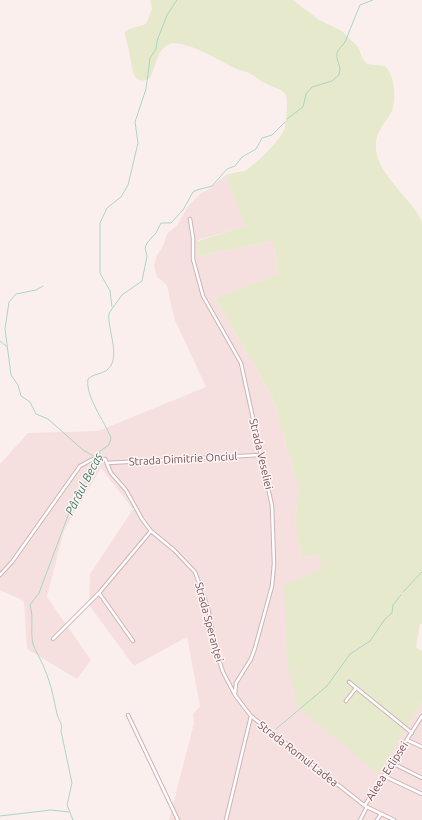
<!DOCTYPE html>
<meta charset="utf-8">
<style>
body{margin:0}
canvas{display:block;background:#fbefee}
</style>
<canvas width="422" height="820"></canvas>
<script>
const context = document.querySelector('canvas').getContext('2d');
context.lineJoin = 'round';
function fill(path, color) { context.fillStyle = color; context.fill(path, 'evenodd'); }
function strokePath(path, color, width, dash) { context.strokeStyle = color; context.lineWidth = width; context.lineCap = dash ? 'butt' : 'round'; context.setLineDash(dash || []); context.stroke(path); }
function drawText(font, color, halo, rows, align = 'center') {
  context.font = font + ' Ubuntu,sans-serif'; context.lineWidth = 3; context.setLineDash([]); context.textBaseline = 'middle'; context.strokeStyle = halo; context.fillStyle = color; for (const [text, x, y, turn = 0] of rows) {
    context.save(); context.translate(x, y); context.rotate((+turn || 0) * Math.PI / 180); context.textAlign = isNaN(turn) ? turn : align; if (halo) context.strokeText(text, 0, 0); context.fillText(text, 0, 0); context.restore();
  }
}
const residential = new Path2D(`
 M226 175 246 226 198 240V256L273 241 278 274 215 298 272 396 299 488 295 519 301 557 318 555 323 568 378 773 422 702V820H169L194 723 193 714 200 706 187 637 134 666 89 605 90 574 133 509 101 468 64 530 47 597 91 660 77 679 27 649 24 601 0 590V464L28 433 98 431 206 387 174 318 167 285 157 277 154 266 157 255 163 246 167 234 177 225 188 206 200 194 209 189Z`);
const green = new Path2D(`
 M150 0H293L319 20 342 31 359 48 362 58 367 64 385 66C395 75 397 101 391 113 386 122 377 130 376 142 373 173 410 195 422 222V624H420L416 647 422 651V702L378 774 297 706 287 660 284 585 323 568 318 555 301 557 295 519 299 488 272 396 215 298 278 274 273 241 198 256V241L245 226 226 175C231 172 238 173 244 171 254 167 280 140 284 130 286 124 289 99 285 94 281 88 273 88 267 84 261 82 257 77 251 74 246 71 240 71 234 68 221 61 184 39 170 44 155 50 157 68 149 79 130 87 132 61 129 51 128 44 125 39 125 32L129 29 146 24 152 9Z`);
const stream = new Path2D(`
 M287 119 303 107 306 94 312 87 332 81 339 75 340 68 337 58V52L345 42 360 5 373 0
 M43 286 36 290 16 294 9 302 5 329 11 375 18 385 21 396 30 402 36 414 48 419 83 450 97 458
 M112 307 110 291 100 273V223L107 208 121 197 128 185 138 143 135 122 146 89 150 58 156 49 157 41 167 15 177 0
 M0 341 6 346
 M99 457 100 451 109 445 111 438C105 422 85 396 88 379 93 374 102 374 107 370 122 358 107 330 109 313L122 295 142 281 147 256 145 248 147 243 156 233 161 223H171L183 210 193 192 197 190 212 186 227 169 235 166 242 157 256 149 262 138 272 135 285 122
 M403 592 422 572
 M276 729 327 686 350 654 370 641 385 619 392 613 393 605 401 595
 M0 816 51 810 69 812
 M73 820 67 805 72 783 61 731C63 723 59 722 57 714 54 700 51 684 45 670 42 661 36 653 33 644 30 631 34 617 30 605L39 593 72 505 98 461`);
const street = new Path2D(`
 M190 219 193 238V259L203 296 241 363 272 506 274 564 272 586 255 648 251 659 236 683 235 694
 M107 463 260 455
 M0 575 12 562 80 466 93 459H105L111 473 126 490 142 519 151 531 174 550 195 572 208 608 216 651 223 672 235 695 251 716 365 806 394 820
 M99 593 133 641
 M53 639 99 593 151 531
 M349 682 412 733
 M346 701 356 688
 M128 715 178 820
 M407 740 422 747
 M392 763 422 778
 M384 776 422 794
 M365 805 422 716
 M226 820 251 716
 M360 820 367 807
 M377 820 381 814`);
const streetNames = [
 ["Strada Veseliei",261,454,77],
 ["Strada Dimitrie Onciul",183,459,-3],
 ["Strada Speranței",209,622,75],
 ["Strada Romul Ladea",298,754,38],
 ["Aleea Eclipsei",387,771,-57]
];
const waterNames = [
 ["Pârâul Becaș",84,484,-63]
];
fill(residential, '#f5e0df');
fill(green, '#e7e9cc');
strokePath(stream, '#aad5c5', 1);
strokePath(street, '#cdb3b6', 4.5);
strokePath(street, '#fff', 2.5);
drawText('11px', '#765158', '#fef5f4', streetNames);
drawText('italic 12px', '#467866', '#fef5f4', waterNames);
</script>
